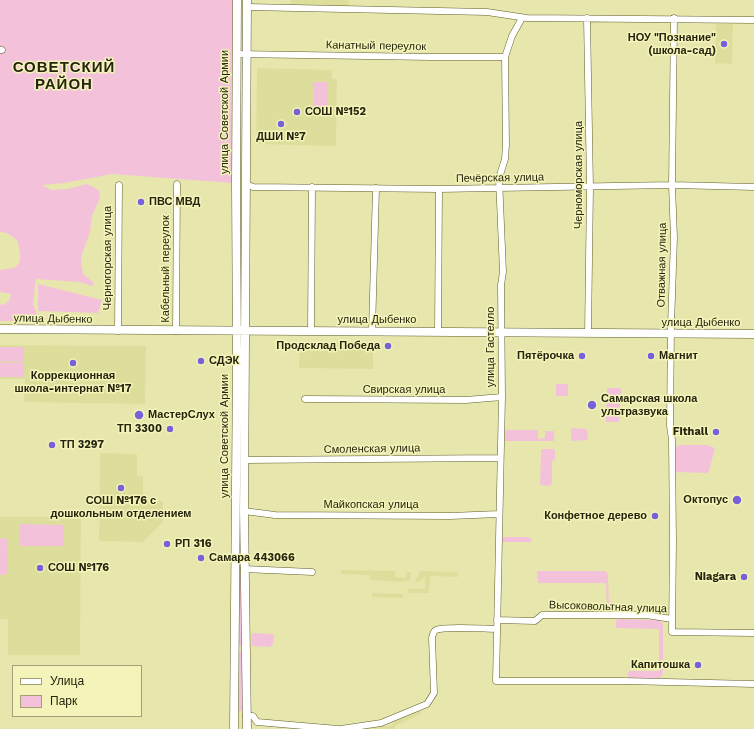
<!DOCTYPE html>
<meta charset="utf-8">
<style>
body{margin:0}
#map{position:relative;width:754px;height:729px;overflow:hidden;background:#e7e7ad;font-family:"Work Sans",sans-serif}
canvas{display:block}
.legend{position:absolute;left:12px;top:665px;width:130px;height:52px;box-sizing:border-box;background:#f4f4ba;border:1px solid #a1a175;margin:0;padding:5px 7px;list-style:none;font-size:12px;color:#25240e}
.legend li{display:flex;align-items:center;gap:8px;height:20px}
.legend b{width:20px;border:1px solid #a1a175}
</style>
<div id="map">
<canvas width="754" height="729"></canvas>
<ul class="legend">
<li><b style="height:5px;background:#fff"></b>Улица</li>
<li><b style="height:11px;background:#f3c2da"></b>Парк</li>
</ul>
</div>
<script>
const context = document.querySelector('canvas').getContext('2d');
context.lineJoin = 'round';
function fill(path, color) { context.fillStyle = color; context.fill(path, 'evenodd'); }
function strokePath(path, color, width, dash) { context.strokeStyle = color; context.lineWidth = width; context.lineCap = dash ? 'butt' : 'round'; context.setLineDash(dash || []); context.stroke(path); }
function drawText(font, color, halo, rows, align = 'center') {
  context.font = font + ' "Work Sans",sans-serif'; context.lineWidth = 3; context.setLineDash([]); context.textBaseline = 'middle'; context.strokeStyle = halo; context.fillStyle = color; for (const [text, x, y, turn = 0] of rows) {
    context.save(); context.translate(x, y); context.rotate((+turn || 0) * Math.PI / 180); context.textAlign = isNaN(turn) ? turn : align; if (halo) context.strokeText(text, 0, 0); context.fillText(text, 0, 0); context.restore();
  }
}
const built = new Path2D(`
 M291 0H349V8L290 6Z
 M716 24H733L732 64 715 63Z
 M257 68 332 70V79H337L336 146 256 144Z
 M300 342H373V369L299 368Z
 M0 345 146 346 145 404 24 402 25 379H0Z
 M100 453 137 454V476H143V501H163V522L143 542 99 541Z
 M0 517H81L80 655H8V619H0Z
 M341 570 395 571V577L406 578V572H411L410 581H403V582L370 580V575L341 574Z
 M419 571 458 572V577L430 576 429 593H408V589H425V577H423V580H420V582H416V577H419Z
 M372 593 403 594V598L372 597Z
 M420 711 421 714 395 726V728L394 729H360V726H390L393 724 392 722Z`);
const green = new Path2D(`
 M0 0H233L232 183 112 174 64 183 42 185 51 190 67 189 87 184 99 190 100 198 92 216 90 232 82 254 81 261 83 274 93 282V286L79 282 36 279 33 304 40 321H0V304L3 305 9 301 11 294 0 292V270L14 268 20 262V252L17 240 7 233 0 232Z
 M313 82H328V110L313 109Z
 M38 284 102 300 98 313 38 311Z
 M0 347H24V362L0 361Z
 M0 362 24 363V377H0Z
 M556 384H568V396H556Z
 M607 388H620L621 390 619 422H606Z
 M571 428 587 429 588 440 571 441Z
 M505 430H538V439L545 438V431H554V441H505Z
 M680 445H707L715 448 709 471 707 473 676 472V447Z
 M545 449H553L555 451V460L552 461V483L550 486 540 485 541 450Z
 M20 524 64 525V546H20Z
 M504 537H529L532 540 531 542H504L502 541 501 540Z
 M0 538 7 539 8 570 7 573 4 575H0Z
 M537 571H605L608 574 609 610H607L606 583H539L538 582Z
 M242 573 243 646H236V574Z
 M620 619 658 620 663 623V674L660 678H629L627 675 629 671H659V629L616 628V620Z
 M253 633 273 634 274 636 273 644 270 647 252 646 251 635Z
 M236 652H242L243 711H236Z`);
const minor = new Path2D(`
 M247 7 487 12 527 18 754 20
 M522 18 512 36 505 57 506 145 505 159 499 178 503 272 501 285 502 397 496 681H624L754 684
 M587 18 590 188 588 333
 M674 18 672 185 674 238 671 325 670 426 672 440 673 543 672 632 754 633
 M0 50H2
 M236 54 431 57H505
 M246 184 253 187 439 189 672 185 754 187
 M118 331 119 185
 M176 331 177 184
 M311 331 312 187
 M372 331 376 188
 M438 332 439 189
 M305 399 466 400 502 397
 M244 460 500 458
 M244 511 275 515 450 516 499 514
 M244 569 312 572
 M497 620 535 621 542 615H646L672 619
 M246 716H253L257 722 338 729
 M341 729 381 723 427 704 434 693 432 638C433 635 433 631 436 630 444 626 486 629 497 629`);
const major = new Path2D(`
 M0 329 754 334
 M234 729 237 362 236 183 237 0
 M247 729 244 511 247 0`);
const markers = [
 [724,44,4,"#7761db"],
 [297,112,4,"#7761db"],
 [281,124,4,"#7761db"],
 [141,202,4,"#7761db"],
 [388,346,4,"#7761db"],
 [582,356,4,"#7761db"],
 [651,356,4,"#7761db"],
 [201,361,4,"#7761db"],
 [73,363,4,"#7761db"],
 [592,405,5,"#7761db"],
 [139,415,5,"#7761db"],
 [170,429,4,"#7761db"],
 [716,432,4,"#7761db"],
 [52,445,4,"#7761db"],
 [121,488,4,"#7761db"],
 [737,500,5,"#7761db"],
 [655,516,4,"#7761db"],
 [167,544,4,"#7761db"],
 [201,558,4,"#7761db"],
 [40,568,4,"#7761db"],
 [744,577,4,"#7761db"],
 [698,665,4,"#7761db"]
];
const poiNames = [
 ["НОУ \"Познание\"",716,38,"right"],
 ["(школа-сад)",716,51,"right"],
 ["СОШ №152",305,112],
 ["ДШИ №7",281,137,"center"],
 ["ПВС МВД",149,202],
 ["Продсклад Победа",380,346,"right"],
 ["Пятёрочка",574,356,"right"],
 ["Магнит",659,356],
 ["СДЭК",209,361],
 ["Коррекционная",73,376,"center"],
 ["школа-интернат №17",73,389,"center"],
 ["Самарская школа",601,399],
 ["ультразвука",601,412],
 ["МастерСлух",148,415],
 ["ТП 3300",162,429,"right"],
 ["Fithall",708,432,"right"],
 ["ТП 3297",60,445],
 ["Октопус",728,500,"right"],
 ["СОШ №176 с",121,501,"center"],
 ["дошкольным отделением",121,514,"center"],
 ["Конфетное дерево",647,516,"right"],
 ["РП 316",175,544],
 ["Самара 443066",209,558],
 ["СОШ №176",48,568],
 ["Niagara",736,577,"right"],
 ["Капитошка",690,665,"right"]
];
const streetNames = [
 ["Канатный переулок",376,46,1],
 ["улица Советской Армии",225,112,-90],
 ["Черноморская улица",579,175,-90],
 ["Печёрская улица",500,178,-1],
 ["Черногорская улица",108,258,-90],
 ["Отважная улица",662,265,-89],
 ["Кабельный переулок",166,269,-90],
 ["улица Дыбенко",53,319,1],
 ["улица Дыбенко",377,320],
 ["улица Дыбенко",701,323],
 ["улица Гастелло",491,347,-90],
 ["Свирская улица",404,390],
 ["улица Советской Армии",225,436,-90],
 ["Смоленская улица",372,449,-1],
 ["Майкопская улица",371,505],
 ["Высоковольтная улица",608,607,2]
];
const districtNames = [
 ["СОВЕТСКИЙ",64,68],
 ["РАЙОН",64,85]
];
fill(built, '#dede9c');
fill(green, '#f3c2da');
strokePath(minor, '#5f5e28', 7);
strokePath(major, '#5f5e28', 9);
strokePath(minor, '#fff', 6);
strokePath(major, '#fff', 8);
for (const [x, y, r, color] of markers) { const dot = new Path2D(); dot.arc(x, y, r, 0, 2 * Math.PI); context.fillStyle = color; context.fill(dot); strokePath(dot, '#f4f4ba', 1.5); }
drawText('bold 11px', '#25240e', '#f4f4ba', poiNames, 'left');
drawText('11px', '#25240e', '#f4f4ba', streetNames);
context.letterSpacing = '1px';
drawText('bold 15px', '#25240e', '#f4f4ba', districtNames);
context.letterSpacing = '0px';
</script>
